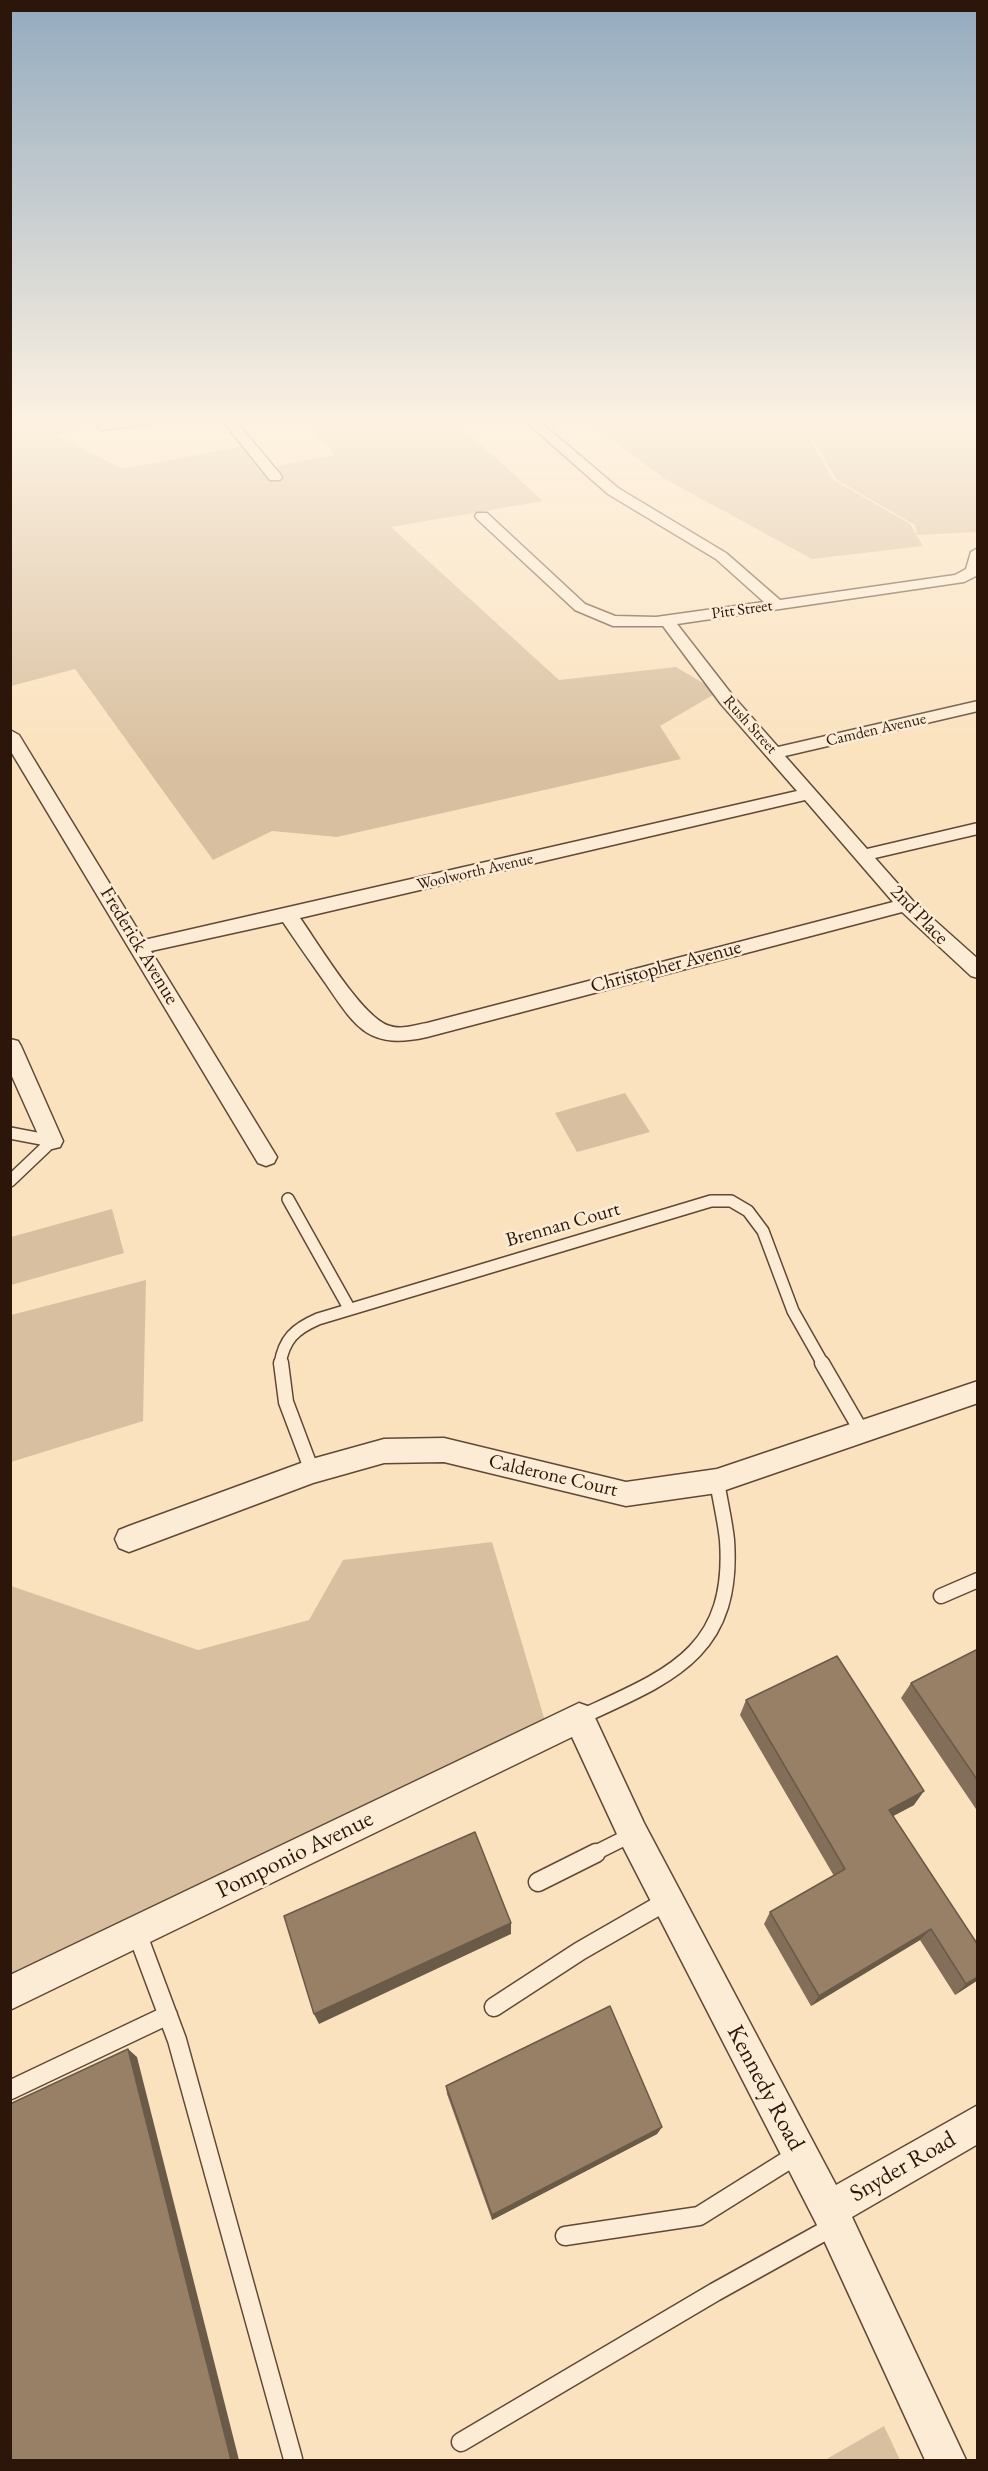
<!DOCTYPE html>
<style>
body{margin:0}
#map{position:relative;width:988px;height:2471px;overflow:hidden;background:#fbe2be;font-family:"EB Garamond",serif}
canvas{display:block}
.frame{position:absolute;inset:0;border:12px solid #2c1509;pointer-events:none}
</style>
<div id="map">
<canvas width="988" height="2471"></canvas>
<div class="frame"></div>
</div>
<script>
const context = document.querySelector('canvas').getContext('2d');
context.lineJoin = 'round';
function fill(path, color) { context.fillStyle = color; context.fill(path, 'evenodd'); }
function strokePath(path, color, width, dash) { context.strokeStyle = color; context.lineWidth = width; context.lineCap = dash ? 'butt' : 'round'; context.setLineDash(dash || []); context.stroke(path); }
function drawText(font, color, halo, rows, align = 'center') {
  context.font = font + ' "EB Garamond",serif'; context.lineWidth = 5; context.setLineDash([]); context.textBaseline = 'middle'; context.strokeStyle = halo; context.fillStyle = color; for (const [text, x, y, turn = 0] of rows) {
    context.save(); context.translate(x, y); context.rotate((+turn || 0) * Math.PI / 180); context.textAlign = isNaN(turn) ? turn : align; if (halo) context.strokeText(text, 0, 0); context.fillText(text, 0, 0); context.restore();
  }
}
const green = new Path2D(`
 M11 420H77L80 430 58 435 122 469 249 445 268 468 335 455 307 423 322 420H454L543 501 391 527 559 680 676 667 718 692 660 726 681 759 337 837 272 831 213 860 75 669 11 686Z
 M605 420H977V532L917 535 915 525 837 480 809 433 807 432 832 479 910 524 923 546 812 559 665 479 591 424Z
 M625 1093 650 1132 577 1152 555 1113Z
 M112 1209 124 1253 11 1285V1237Z
 M146 1280 143 1421 11 1462V1315Z
 M492 1542 547 1728 11 1976V1586L198 1650 309 1620 343 1560Z
 M884 2426 900 2460H825Z`);
const serviceFar2 = new Path2D(`
 M10 1133 52 1141
 M10 1181 52 1141
 M288 1199 349 1308
 M280 1364C284 1339 295 1329 318 1319L711 1201H731L748 1211 763 1231 793 1311 823 1364`);
const serviceFar1 = new Path2D(`
 M281 1363 286 1402 312 1471
 M822 1363 862 1432
 M941 1596 978 1580
 M579 1718C667 1677 735 1655 727 1540 725 1520 720 1501 717 1481
 M593 1854 633 1834`);
const service = new Path2D(`
 M538 1882 596 1853
 M137 1933 177 2040 293 2459
 M494 2007 580 1951 667 1901
 M10 2090 168 2015
 M565 2236 699 2216 798 2154
 M461 2442 715 2292 834 2226`);
const minor = new Path2D(`
 M120 420H158L152 424 103 430 97 426 98 423Z
 M222 420H235L280 474 282 477 280 480H270Z
 M524 420H538L618 488 726 553 780 600 955 575 966 569 971 552 978 548V575L964 582 677 624 733 696 778 747 978 701V711L785 756 867 849 978 823V834L875 858 913 901 978 959V978L971 976 902 912 427 1037C369 1050 356 1028 326 984 312 964 297 943 283 922L151 951 277 1157 274 1163 266 1166 258 1163 10 750V730L19 735 144 940 797 791 721 704 663 626H613L575 610 477 519 475 516 477 513H487L585 604 615 616 656 617 764 602 716 559 608 494ZM805 800 893 902 427 1023C415 1025 401 1030 390 1026 363 1019 318 943 300 918Z
 M10 1039 18 1041 21 1046 63 1141 60 1147 52 1149 44 1147 41 1141 10 1072Z
 M978 1381V1403L717 1493 626 1506 444 1462 384 1463 313 1483 129 1552 119 1548 115 1539 119 1530 129 1526 312 1459 384 1439 444 1438 626 1482 717 1469Z
 M579 1703 590 1707 644 1823 836 2185 978 2105V2144L852 2217 966 2460H925L816 2223 622 1845 572 1737 10 2010V1975Z`);
const wall = new Path2D(`
 M978 1649V1812L901 1698 911 1683Z
 M746 1700 914 1805 893 1816 978 1945V1980L955 1995 920 1940 811 2006 764 1924 770 1912 834 1876 740 1715Z
 M446 2086 662 2127 657 2134 492 2220 447 2094Z`);
const shadedWall = new Path2D(`
 M924 1791 914 1805 880 1823 889 1810Z
 M511 1923V1934L319 2024 314 2014Z
 M931 1929 920 1940 811 2006 819 1996Z
 M978 1977V1980L955 1995 966 1984Z
 M128 2049 137 2057 239 2460H231Z
 M662 2127 657 2134 492 2220V2215Z`);
const building = new Path2D(`
 M978 1649V1781L911 1683Z
 M837 1656 924 1791 889 1810 978 1945V1977L966 1984 931 1929 819 1996 770 1912 845 1869 746 1700Z
 M475 1832 511 1923 314 2014 284 1916Z
 M610 2006 662 2127 492 2215 446 2086Z
 M128 2049 231 2460H10V2104Z`);
const farStreetnames = [
 ["Pitt Street",742,610,-8],
 ["Rush Street",750,725,48],
 ["Camden Avenue",876,730,-13],
 ["Woolworth Avenue",475,872,-13]
];
const streetNames = [
 ["2nd Place",919,915,46],
 ["Frederick Avenue",139,946,59],
 ["Christopher Avenue",666,967,-15],
 ["Brennan Court",563,1225,-16],
 ["Calderone Court",553,1476,13]
];
const nearStreetnames = [
 ["Pomponio Avenue",295,1855,-26],
 ["Kennedy Road",765,2088,62],
 ["Snyder Road",903,2167,-30]
];
fill(green, '#d8bf9f');
strokePath(serviceFar2, '#604836', 14);
strokePath(serviceFar1, '#604836', 17);
strokePath(service, '#604836', 21);
strokePath(minor, '#604836', 3);
strokePath(serviceFar2, '#fcecd5', 11);
strokePath(serviceFar1, '#fcecd5', 14);
strokePath(service, '#fcecd5', 18);
fill(minor, '#fcecd5');
fill(wall, '#836e59');
fill(shadedWall, '#6a5a48');
fill(building, '#988067');
strokePath(building, '#6a5a48', 1.5);
const sky = context.createLinearGradient(0, 0, 0, 766);
sky.addColorStop(0, '#93aabe');
sky.addColorStop(0.55, '#fdf2e2');
sky.addColorStop(1, '#fdf2e200');
context.fillStyle = sky;
context.fillRect(0, 0, 988, 766);
drawText('16px', '#2c1509', '#fcecd5', farStreetnames);
drawText('20px', '#2c1509', '#fcecd5', streetNames);
drawText('24px', '#2c1509', '#fcecd5', nearStreetnames);
</script>
